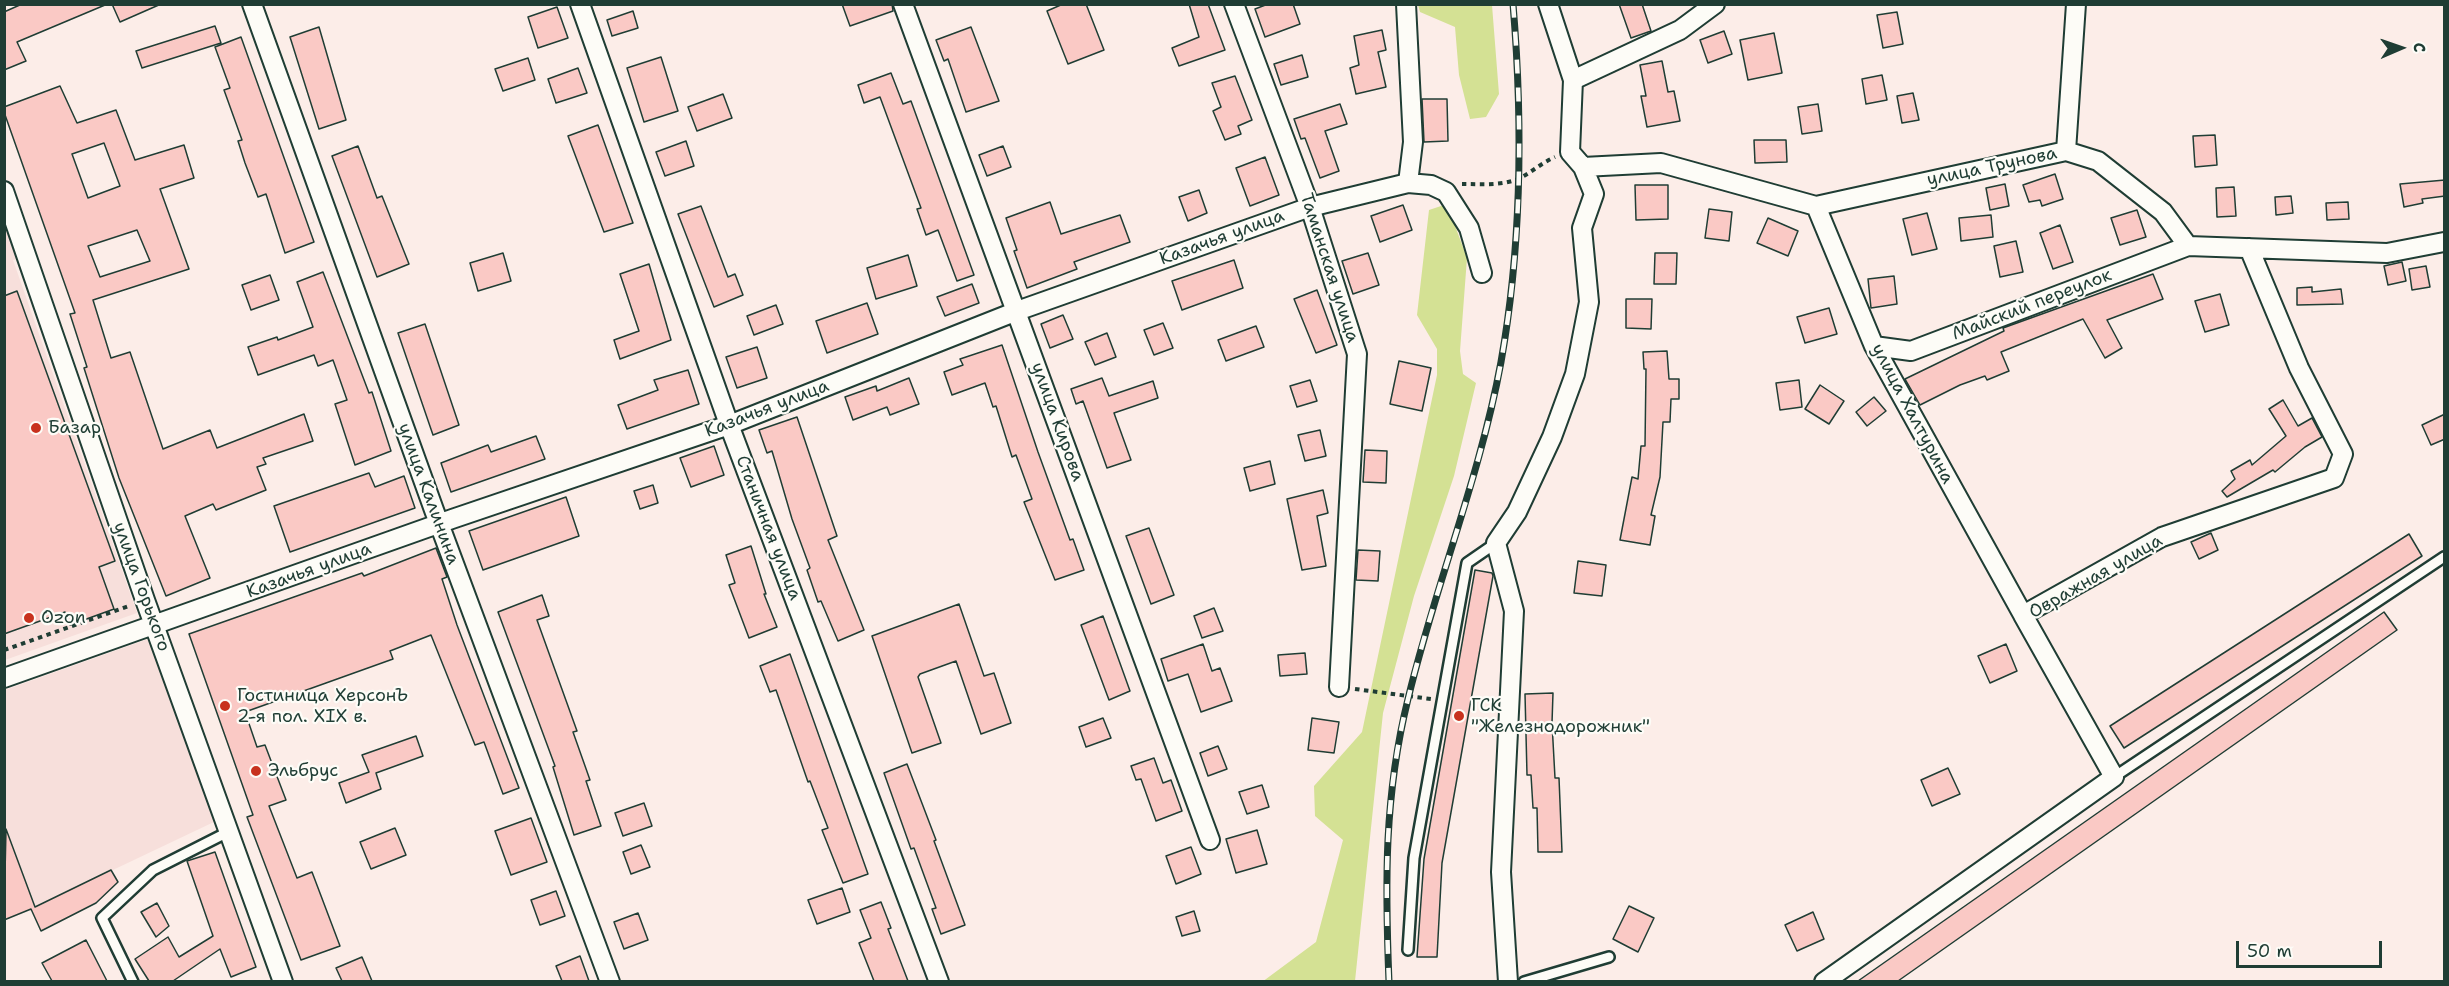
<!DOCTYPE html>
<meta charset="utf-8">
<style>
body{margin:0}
#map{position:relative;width:2449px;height:986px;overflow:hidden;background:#fcede8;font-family:"Shantell Sans",sans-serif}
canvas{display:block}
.frame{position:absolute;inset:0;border:6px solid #1f3d34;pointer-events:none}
.north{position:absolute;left:2371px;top:18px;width:60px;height:60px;-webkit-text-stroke:4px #fdfcf7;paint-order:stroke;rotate:88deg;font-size:16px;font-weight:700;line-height:24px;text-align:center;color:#1f3d34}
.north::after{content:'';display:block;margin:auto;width:21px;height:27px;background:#1f3d34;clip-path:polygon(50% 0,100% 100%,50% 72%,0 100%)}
.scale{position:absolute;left:2236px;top:941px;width:146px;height:27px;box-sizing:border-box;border:3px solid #1f3d34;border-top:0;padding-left:8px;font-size:18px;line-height:21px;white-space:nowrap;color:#1f3d34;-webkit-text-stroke:4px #fdfcf7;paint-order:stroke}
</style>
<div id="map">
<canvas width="2449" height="986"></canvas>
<div class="frame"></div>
<div class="north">С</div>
<div class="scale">50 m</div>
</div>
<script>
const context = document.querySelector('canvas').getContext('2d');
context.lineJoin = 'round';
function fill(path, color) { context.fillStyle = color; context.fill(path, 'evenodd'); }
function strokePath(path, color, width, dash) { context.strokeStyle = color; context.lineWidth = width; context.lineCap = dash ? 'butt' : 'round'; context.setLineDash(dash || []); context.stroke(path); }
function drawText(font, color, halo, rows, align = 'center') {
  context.font = font + ' "Shantell Sans",sans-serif'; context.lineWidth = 4.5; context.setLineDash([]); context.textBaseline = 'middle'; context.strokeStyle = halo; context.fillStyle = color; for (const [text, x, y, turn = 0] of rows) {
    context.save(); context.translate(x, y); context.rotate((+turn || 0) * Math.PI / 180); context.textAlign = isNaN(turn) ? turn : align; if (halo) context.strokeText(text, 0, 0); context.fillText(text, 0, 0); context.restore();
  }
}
const built = new Path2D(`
 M4 215 18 259 13 260 137 613 5 660Z
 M151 638 216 821 35 907 14 850 5 862V690Z`);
const green = new Path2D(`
 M1418 5H1492L1499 94 1486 117 1470 119 1459 75 1455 27 1420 12Z
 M1447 204 1467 258 1460 351 1463 374 1476 383 1454 476 1414 596 1383 713 1355 981 1262 982 1316 942 1343 840 1315 816 1314 786 1362 732 1437 375V349L1417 315 1429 210Z`);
const building = new Path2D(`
 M22 4H105V5L17 42 26 61 4 70V12Z
 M112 4H161L120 22Z
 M842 4H892L893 11 850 26Z
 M1063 4H1086L1104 50 1068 64 1047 11Z
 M1189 4H1208L1225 50 1179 66 1172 48 1199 37Z
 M1268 4H1293L1300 24 1265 37 1255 9Z
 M1619 4H1642L1651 31 1631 38Z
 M557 7 568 38 538 48 528 17Z
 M633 11 638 28 612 36 607 20Z
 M1897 12 1903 44 1883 48 1877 15Z
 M215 26 221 43 142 68 136 51Z
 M319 27 346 120 319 129 290 37Z
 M971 27 999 101 966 112 948 59 944 61 936 40Z
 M1382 30 1386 50 1378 52 1386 87 1356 94 1350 68 1359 65 1354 36Z
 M1724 31 1732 54 1708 63 1700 40Z
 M1774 33 1782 73 1748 80 1740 40Z
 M241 37 314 242 285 253 266 194 258 197 245 163 238 141 242 140 224 90 230 88 215 47Z
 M1302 55 1308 77 1281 85 1274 64Z
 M661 57 678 111 644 122 627 68Z
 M528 58 535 80 503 91 495 69Z
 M1662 61 1668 92 1674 91 1680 121 1647 127 1641 96H1646L1640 65Z
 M578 68 587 93 556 103 548 79Z
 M891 73 903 104 911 101 974 275 957 281 938 230 926 235 917 209 921 208 880 97 864 103 858 85Z
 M1882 75 1887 100 1866 104 1862 79Z
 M1235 76 1252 120 1238 126 1241 134 1225 140 1213 111 1221 107 1212 83Z
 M60 86 77 123 116 110 135 160 184 145 194 178 160 189 189 269 93 300 111 358 130 352 163 449 210 430 217 448 304 414 313 441 263 458 266 464 257 467 266 490 216 510 213 504 185 516 210 578 166 596 119 478 84 368 87 367 70 314 75 313 4 112V107ZM104 143 120 186 88 198 72 154ZM137 230 150 261 100 277 88 246Z
 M1913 93 1919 120 1902 123 1897 96Z
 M723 94 732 118 697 131 688 107Z
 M1422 99H1447L1448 141 1424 142Z
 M1340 104 1347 124 1325 131 1339 171 1320 178 1305 138 1301 139 1294 119Z
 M1818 104 1822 131 1802 134 1798 107Z
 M598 125 633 223 604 232 568 136Z
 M2215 135 2217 165 2195 167 2193 136Z
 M1754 140H1786L1787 162 1755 163Z
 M686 141 694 166 665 176 656 152Z
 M358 146 377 198 382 196 409 264 377 277 332 156Z
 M1003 146 1011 167 987 176 979 155Z
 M1265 157 1279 195 1250 206 1236 168Z
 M2055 174 2063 199 2042 206 2040 200 2029 202 2023 185Z
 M2445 180V196L2422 199 2423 203 2404 207 2400 184Z
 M2005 184 2009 206 1990 210 1986 188Z
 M1635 185H1668V219L1636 220Z
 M2234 187 2236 216 2217 217 2216 188Z
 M1199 190 1207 213 1188 221 1179 197Z
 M2291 196 2293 213 2276 215 2275 197Z
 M1050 202 1061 234 1120 215 1130 242 1074 262 1077 269 1027 288 1014 251 1017 250 1006 218Z
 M2348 202 2349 219 2327 220 2326 203Z
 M1403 205 1412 230 1380 242 1371 216Z
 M701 206 728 277 735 274 743 295 714 307 678 214Z
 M1709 209 1732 212 1729 241 1705 238Z
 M2137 210 2146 237 2120 245 2111 218Z
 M1927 213 1937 249 1912 255 1903 219Z
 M1991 215 1993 237 1961 241 1959 218Z
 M1768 218 1798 231 1788 256 1757 243Z
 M2060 225 2073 262 2053 269 2040 233Z
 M2016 241 2023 272 2000 277 1994 246Z
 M503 253 511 281 478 291 470 263Z
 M1368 253 1379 285 1353 294 1342 261Z
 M1655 253H1677L1676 284H1654Z
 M908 255 917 286 876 299 867 268Z
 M1234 260 1243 288 1182 310 1172 281Z
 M2402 262 2406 281 2388 285 2384 266Z
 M649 264 671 340 620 359 614 340 639 331 620 274Z
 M2426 266 2430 287 2412 290 2409 269Z
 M323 272 369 393 372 392 391 451 355 465 335 404 347 400 333 360 318 366 314 355 258 375 248 347 277 337 278 340 313 327 297 282Z
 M2153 274 2163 299 2107 320 2122 348 2105 358 2083 319 2001 352 2009 371 1987 380 1985 376 1960 385 1920 405 1905 379 2004 331 2003 328Z
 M270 275 279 300 251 310 242 285Z
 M1894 276 1897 304 1871 308 1868 279Z
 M972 284 979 303 945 316 937 297Z
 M2312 287V292L2341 289 2343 304 2297 305V288Z
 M1317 290 1337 345 1316 353 1294 299Z
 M17 291 115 561 99 567 114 609 70 625 65 612 4 634V296Z
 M2220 294 2229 325 2205 332 2195 301Z
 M1626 299H1652L1651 329 1626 328Z
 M867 303 878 334 827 353 816 321Z
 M776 305 783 324 754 335 747 316Z
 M1829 308 1837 334 1805 343 1797 317Z
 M1063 315 1073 339 1050 348 1041 324Z
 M1163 323 1173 348 1154 355 1144 330Z
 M425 324 459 425 433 435 398 333Z
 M1256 326 1264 347 1226 361 1218 340Z
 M1107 333 1116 357 1095 365 1085 342Z
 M1002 345 1038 452 1070 540 1073 539 1084 570 1055 580 1024 502 1032 499 1016 455 1012 457 996 406 993 407 985 383 952 395 944 372 963 365 960 359Z
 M757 347 767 378 737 388 726 357Z
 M1667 351 1669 379H1679V399H1671L1670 422H1663L1660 477 1651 515 1655 516 1650 545 1620 540 1632 477 1638 479 1641 446H1645L1646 369H1644L1643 352Z
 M1399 361 1431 368 1422 411 1390 404Z
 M688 370 699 404 627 429 618 405 658 390 654 380Z
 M909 378 919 404 890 415 887 407 853 420 845 397 876 386 877 391Z
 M1102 378 1109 396 1153 381 1158 398 1114 413 1131 460 1107 468 1083 401 1076 404 1071 389Z
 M1310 380 1317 401 1297 407 1290 386Z
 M1799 380 1802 407 1780 410 1776 383Z
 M1820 385 1844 401 1829 424 1805 409Z
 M1874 397 1886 411 1867 426 1856 412Z
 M2283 400 2298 426 2312 418 2322 437 2305 447 2275 472 2273 470 2227 497 2222 491 2235 479 2231 471 2250 460 2252 465 2286 436 2269 409Z
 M2445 414V439L2431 445 2422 425Z
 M797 417 837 536 828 540 864 630 838 641 821 601 818 602 807 570 810 568 792 519 772 451 767 453 759 430Z
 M1320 430 1326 456 1305 461 1298 435Z
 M536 436 545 459 451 492 441 463 488 445 491 452Z
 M714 446 724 475 691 487 680 458Z
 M1365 450 1387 451 1386 483 1363 482Z
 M1270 461 1275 484 1250 491 1244 468Z
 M369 473 375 487 404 476 415 508 290 552 274 506Z
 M653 485 658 503 640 509 634 491Z
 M1323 490 1328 513 1317 516 1326 566 1302 570 1287 499Z
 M566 497 579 536 483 570 469 531Z
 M1149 528 1174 595 1151 604 1126 536Z
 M2211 533 2218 550 2199 559 2191 542Z
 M2409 534 2422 556 2124 748 2110 726Z
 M751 546 766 594H764L777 627 749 638 729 585 735 583 726 555Z
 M436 548 447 577 442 579 457 625 519 788 503 794 484 742 475 745 431 635 390 651 393 659 245 712 257 747 265 745 286 800 269 806 297 878 312 872 340 946 301 960 247 817 253 815 189 634 362 573 364 576Z
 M1358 550 1380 551 1378 581 1356 580Z
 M1578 561 1606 565 1602 596 1574 593Z
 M1475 570 1492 573 1493 576 1442 863 1437 957H1417L1424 859Z
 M542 595 549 616 537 620 577 731 573 732 590 780 586 781 601 826 574 835 553 767 555 766 498 612Z
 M959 604 984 676 994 673 1011 723 981 734 956 661 920 674 918 677 941 743 912 753 872 636Z
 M1214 608 1223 631 1202 638 1194 616Z
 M2384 612 2397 630 1898 981H1858Z
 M1103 616 1130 691 1109 700 1081 625Z
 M1203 644 1212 671 1220 668 1232 701 1201 712 1188 674 1168 681 1161 659Z
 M2006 644 2017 671 1990 683 1978 656Z
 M1305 653 1307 674 1280 676 1278 655Z
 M790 654 868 874 843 883 822 830 828 828 810 781 808 782 776 690 770 692 760 666Z
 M1553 693 1552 723 1555 778H1559L1562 852H1538L1537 808H1533L1531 775H1527L1525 694Z
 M1103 718 1111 738 1086 747 1079 727Z
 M1312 718 1339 722 1334 753 1308 750Z
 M416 736 423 756 376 773 381 789 346 803 339 783 369 772 362 755Z
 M1218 746 1227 769 1208 776 1200 753Z
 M1154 758 1163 783 1171 780 1182 811 1156 821 1141 779 1136 780 1131 766Z
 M907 764 936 840 934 841 965 925 941 934 932 909 936 908 914 848 911 849 884 773Z
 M1948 768 1960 794 1932 806 1921 780Z
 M1262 785 1269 807 1247 814 1239 792Z
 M644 803 652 826 623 836 615 813Z
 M531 818 547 862 511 875 495 831Z
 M395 828 406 855 371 869 360 842Z
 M6 829 35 907 111 870 118 882 96 903 41 931 31 909 4 920Z
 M1257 830 1267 864 1236 873 1226 839Z
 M641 845 650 867 631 874 623 852Z
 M1191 847 1201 874 1176 884 1166 856Z
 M215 852 256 967 231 977 220 949 173 981H149L135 959 168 937 179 957 213 936 187 861Z
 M842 888 850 912 817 924 808 900Z
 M556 891 565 916 540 925 531 900Z
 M881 902 891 928 888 929 908 981H874L859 943 871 938 860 910Z
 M157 903 169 926 156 937 141 912Z
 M1629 906 1654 918 1638 952 1613 939Z
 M1194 911 1200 931 1182 936 1176 917Z
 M1813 912 1824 939 1797 951 1785 925Z
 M638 913 648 940 624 949 614 922Z
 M86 940 107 981H52L42 963Z
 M580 956 589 981H562L556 966Z
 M362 957 372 981H342L336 968Z`);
const path = new Path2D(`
 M1462 184C1480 184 1501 186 1518 179 1531 173 1541 163 1555 157
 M4 650 129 606
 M1355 689 1431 699`);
const lane = new Path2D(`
 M2114 777 2444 557
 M1408 950 1414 858 1467 563 1496 543
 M133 982 102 918 153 870 230 831
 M1524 982 1609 957`);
const street = new Path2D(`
 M252 4 434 510 610 982
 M580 4 731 430 939 982
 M903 4 1210 840
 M1234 4 1310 207 1357 354 1339 687
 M1406 4 1413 142 1408 183
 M1573 80 1680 30 1715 4
 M2066 151 2076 4
 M1583 167 1661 163 1816 206 2066 151 2098 161 2163 212 2188 246 2387 253 2444 242
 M4 191 145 600 283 982
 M1816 206 1874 346 2023 615
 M1874 346 1911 351 2188 246
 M4 678 452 519 729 425 1017 311 1310 207 1408 183 1431 185 1446 192 1469 228 1482 273
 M1508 982 1501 872 1514 611 1496 543 1517 512 1552 437 1575 374 1589 302 1582 228 1594 194 1583 167 1570 152 1573 80 1548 4
 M1824 982 2114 777 2023 615 2162 537 2334 478 2343 454 2299 368 2249 248`);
const rail = new Path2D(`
 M1389 982C1385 883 1384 796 1408 699 1435 586 1480 477 1501 362 1522 244 1523 124 1513 4`);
const markers = [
 [36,428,6,"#c8321e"],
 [29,618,6,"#c8321e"],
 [225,706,6,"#c8321e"],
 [1459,716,6,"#c8321e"],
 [256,771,6,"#c8321e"]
];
const streetNames = [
 ["улица Трунова",1992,167,-12],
 ["Казачья улица",1222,238,-20],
 ["Таманская улица",1329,268,72],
 ["Майский переулок",2032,305,-21],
 ["Казачья улица",767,409,-21],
 ["улица Халтурина",1912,414,62],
 ["улица Кирова",1057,422,70],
 ["улица Калинина",428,494,70],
 ["Станичная улица",768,528,69],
 ["Казачья улица",309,571,-20],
 ["Овражная улица",2096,577,-30],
 ["улица Горького",141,587,70]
];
const poiNames = [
 ["Базар",48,428],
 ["Ozon",41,618],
 ["Гостиница ХерсонЪ",237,696],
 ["2-я пол. XIX в.",237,717],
 ["ГСК",1471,706],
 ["\"Железнодорожник\"",1471,727],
 ["Эльбрус",268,771]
];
fill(built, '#f7dfdb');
fill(green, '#d4e194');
fill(building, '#fac9c5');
strokePath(building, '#1f3d34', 1.5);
strokePath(lane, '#1f3d34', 14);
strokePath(street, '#1f3d34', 22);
strokePath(path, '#1f3d34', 4, [4.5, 4.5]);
strokePath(lane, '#fdfcf7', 9);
strokePath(street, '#fdfcf7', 18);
strokePath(rail, '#1f3d34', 7);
strokePath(rail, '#fdfcf7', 4.5, [14]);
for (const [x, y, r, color] of markers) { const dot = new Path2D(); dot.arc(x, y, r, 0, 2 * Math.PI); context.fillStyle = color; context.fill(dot); strokePath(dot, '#fdfcf7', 2); }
drawText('18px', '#1f3d34', '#fdfcf7', streetNames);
drawText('18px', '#1f3d34', '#fdfcf7', poiNames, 'left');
</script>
